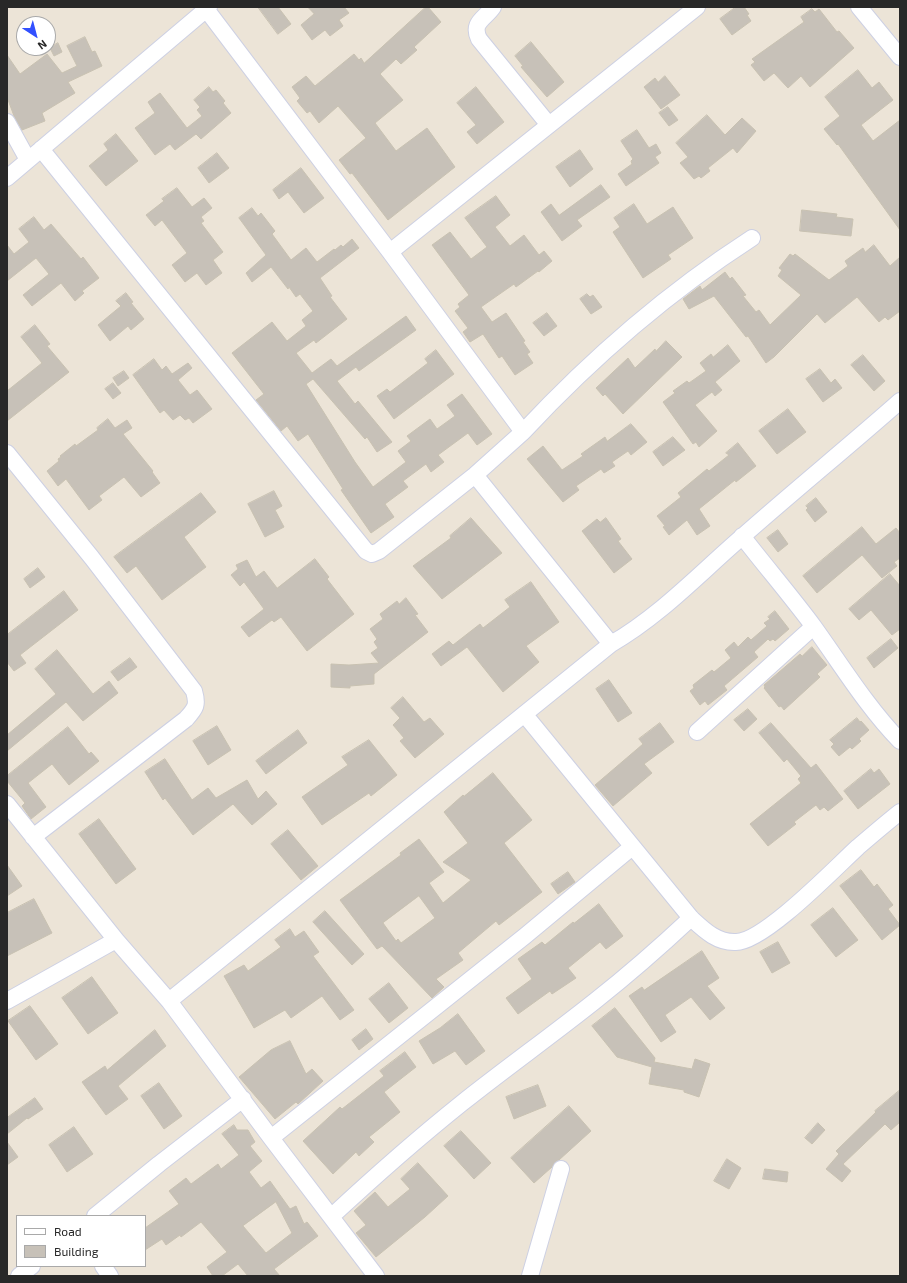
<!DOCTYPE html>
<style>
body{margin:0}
#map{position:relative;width:907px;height:1283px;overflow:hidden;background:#ece4d7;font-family:"Exo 2",sans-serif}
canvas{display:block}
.frame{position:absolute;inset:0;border:8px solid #282828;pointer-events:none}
.legend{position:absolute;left:16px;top:1215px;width:130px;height:52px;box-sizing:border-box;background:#fff;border:1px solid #a9a9a9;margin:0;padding:5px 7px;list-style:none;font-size:12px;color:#282828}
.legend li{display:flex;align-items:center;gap:8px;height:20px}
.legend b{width:20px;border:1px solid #a9a9a9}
.north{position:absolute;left:16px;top:16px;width:40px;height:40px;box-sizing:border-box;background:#fff;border:1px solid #a9a9a9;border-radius:50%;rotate:144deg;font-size:11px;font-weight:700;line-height:16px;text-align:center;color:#282828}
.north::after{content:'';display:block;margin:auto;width:14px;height:18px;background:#3250ff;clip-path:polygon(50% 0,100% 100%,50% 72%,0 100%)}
</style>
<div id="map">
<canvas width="907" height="1283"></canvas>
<div class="frame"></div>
<ul class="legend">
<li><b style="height:5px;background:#fff"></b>Road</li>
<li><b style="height:11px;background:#c7c1b8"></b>Building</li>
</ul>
<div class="north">N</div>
</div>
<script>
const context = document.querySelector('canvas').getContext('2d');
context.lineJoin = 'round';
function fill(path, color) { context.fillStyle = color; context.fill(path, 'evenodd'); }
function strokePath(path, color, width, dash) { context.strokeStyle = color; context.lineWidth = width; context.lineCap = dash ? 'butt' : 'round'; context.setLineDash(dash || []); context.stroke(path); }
const building = new Path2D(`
 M258 7H278L291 24 278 34Z
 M308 7H344L349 13 339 20 343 26 330 36 325 30 312 40 301 25 314 14Z
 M426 7H428L441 22 414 47 417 50 401 64 396 59 380 74 403 100 375 123 396 151 427 128 455 167 388 220 352 173 350 174 339 160 366 138 338 106 319 123 310 111 307 113 297 101 300 98 292 87 306 76 315 86 354 54 359 60 361 58 364 63Z
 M736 7H744L749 14 747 15 751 21 732 35 720 19Z
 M812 9 815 12 819 9 837 32 839 31 854 48 810 87 801 76 788 88 774 73 764 81 751 65 755 62 752 59 804 22 801 17Z
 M85 37 92 52 95 51 102 66 68 82 75 93 42 113 45 121 22 130 14 116 7 97V55L20 74 47 54 62 73 77 66 67 46Z
 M531 42 564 82 547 97 521 67 523 66 515 56Z
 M58 43 62 52 54 56 50 48Z
 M858 70 872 88 879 82 893 100 861 125 873 141 900 120V230L838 144 837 145 824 129 840 116 825 97Z
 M665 76 680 95 661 109 644 87 655 78 658 82Z
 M209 87 213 92 216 90 225 101 223 103 231 113 201 139 196 134 175 150 170 144 155 155 135 128 155 113 148 102 160 93 187 128 202 116 197 110 200 107 194 100Z
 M476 87 504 122 477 144 467 132 476 125 457 103Z
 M668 107 678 120 669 126 659 113Z
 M707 115 725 135 742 118 756 131 737 153 733 148 708 168 710 171 701 178 699 176 694 179 680 163 688 157 676 143Z
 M637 130 649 148 656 144 661 153 655 157 659 163 626 186 618 174 632 164 631 161 633 159 621 141Z
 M116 134 138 161 106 186 89 166 108 150 104 144Z
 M580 150 593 169 570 187 556 167Z
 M217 153 229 168 209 183 198 168Z
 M301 168 324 198 304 213 288 192 279 199 273 190Z
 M601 185 610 197 577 220 582 226 562 241 541 212 551 204 559 215Z
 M177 188 192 207 204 198 212 208 201 217 204 221 201 223 223 252 213 260 222 273 206 285 197 273 185 282 172 265 187 253 162 220 155 226 146 215 164 201 162 199Z
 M496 196 510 215 495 227 510 246 524 235 539 255 544 251 552 261 539 272 538 271 516 287 514 284 481 307 492 322 506 313 525 341 523 342 530 352 527 354 533 363 515 375 502 356 499 358 483 334 470 342 463 332 468 328 455 311 460 307 458 304 469 295 432 245 450 232 471 259 487 247 465 218Z
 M634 204 647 224 673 207 693 238 668 255 671 259 643 278 613 232 620 227 614 218Z
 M252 208 258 216 261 213 275 231 272 234 291 260 306 248 317 262 334 249 335 250 341 245 343 247 352 239 359 248 320 278 332 296 330 297 347 319 316 343 314 340 296 353 312 373 331 359 337 366 406 316 416 330 359 371 356 367 337 381 355 404 358 401 392 442 377 452 367 437 365 439 313 379 306 384 355 462 373 487 406 462 398 451 411 441 407 436 430 419 437 429 455 416 447 405 462 394 492 434 477 445 468 433 438 455 444 462 431 472 426 464 403 481 408 487 385 504 394 517 371 533 341 490 343 489 308 434 298 441 287 426 281 431 256 400 264 394 232 353 272 322 287 341 306 326 302 320 313 311 300 294 296 297 289 287 288 289 271 267 252 282 246 273 266 255 239 218Z
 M802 210 837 214 836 217 853 219 851 236 800 231Z
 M34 217 44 230 51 224 81 259 83 257 99 278 82 291 84 293 75 301 61 283 32 306 23 295 49 274 36 258 7 281V245L14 254 29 242 19 229Z
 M874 245 890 266 900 257V311L888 320 885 317 879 322 857 297 825 323 817 314 774 357 766 363 748 336 746 337 714 296 689 309 683 299 700 286 702 290 725 272 730 279 732 277 746 295 743 296 756 312 759 310 770 325 801 295 778 276 782 270 779 268 790 254 793 256 795 254 829 280 848 266 845 261 863 248 865 252Z
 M126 293 133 302 131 303 144 319 131 330 128 326 110 341 98 325 121 306 116 301Z
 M587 294 590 297 593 295 602 307 591 314 580 299Z
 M547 313 557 326 544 336 533 323Z
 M35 325 50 344 47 346 69 372 7 421V391L42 363 21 337Z
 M666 341 682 357 623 414 605 394 603 396 596 388 628 358 635 368 655 349 656 351Z
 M728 345 740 361 715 382 722 390 715 396 712 392 695 405 717 431 699 447 696 442 693 444 663 402 675 393 673 391 687 381 689 383 706 371 700 363 711 354 713 357Z
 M436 350 454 374 394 419 377 396 387 389 390 392 428 363 425 359Z
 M863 355 885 381 874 391 851 365Z
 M154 359 162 370 166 366 172 374 188 363 192 368 178 380 190 395 197 390 212 409 193 423 189 418 185 420 180 415 173 420 164 410 160 413 133 375Z
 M820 369 831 383 835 379 842 388 823 402 806 379Z
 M124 371 129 378 118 386 113 378Z
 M113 383 121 393 113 399 105 389Z
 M788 409 806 432 777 454 759 431Z
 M108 419 115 428 127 420 132 428 123 434 153 471 152 472 160 483 141 497 124 477 99 496 102 500 89 510 66 479 58 486 47 471 59 461 58 459 61 457 60 456 75 444 76 446 98 430 97 428Z
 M631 424 647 442 631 455 628 451 612 462 615 466 604 473 601 469 576 486 579 490 563 502 527 459 543 446 562 470 583 456 581 454 605 437 607 441Z
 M673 437 685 450 663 466 653 452Z
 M738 443 756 466 736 482 735 480 699 509 710 526 697 535 687 520 669 535 663 527 665 526 657 516 681 497 678 493 707 469 709 471 729 455 726 453Z
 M274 491 282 506 275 510 284 527 265 537 248 504Z
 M201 493 216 512 184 537 206 567 162 600 136 566 127 573 114 557Z
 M816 498 827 512 815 522 806 510 808 508 806 506Z
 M471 518 502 553 442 599 413 566 451 538 450 536Z
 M606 518 621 539 618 541 632 559 614 573 582 531 597 519 600 522Z
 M862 527 876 544 896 528 900 533V558L894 562 897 566 882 578 862 555 817 593 803 576Z
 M778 530 788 544 778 552 767 538Z
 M315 559 329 577 327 579 354 614 307 651 281 617 274 622 272 620 249 637 241 627 264 609 244 582 240 586 231 575 238 569 236 565 247 560 256 577 264 571 277 588Z
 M38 568 45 577 30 588 24 579Z
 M890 574 900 586V629L892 635 871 610 859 620 849 609Z
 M531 582 559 622 526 646 539 662 503 692 467 647 441 666 432 654 449 641 453 645 480 624 483 628 510 607 505 600Z
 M64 591 78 610 20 655 26 663 14 671 7 662V635Z
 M406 598 418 614 415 615 428 632 374 674V684L350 686V688L331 687V664L349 665 379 663 371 653 378 648 374 642 377 639 370 629 383 619 380 614 397 601 399 604Z
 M775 611 789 629 775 641 773 639 770 641 768 639 754 652 758 657 724 686 727 690 708 705 705 701 700 705 690 691 694 688 693 685 712 670 714 672 731 658 725 650 734 642 738 647 748 637 751 640 767 626 764 623 770 619 768 617Z
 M891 639 898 648 874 668 867 658Z
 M812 647 827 665 817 674 820 677 784 710 781 706 779 707 764 688 765 687 764 685 800 654 802 656Z
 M57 650 93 694 109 681 118 693 83 721 66 702 7 751V735L56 694 35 669Z
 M130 658 137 667 118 681 111 672Z
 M609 680 632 713 618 722 596 689Z
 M403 697 424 722 430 718 444 734 415 758 400 741 404 738 393 725 400 718 391 708Z
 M748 709 757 719 744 731 734 720Z
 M857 718 860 722 861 721 869 730 859 739 861 741 852 749 850 747 839 756 831 747 834 744 830 740Z
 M660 723 674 742 644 764 652 773 613 806 595 785 643 744 639 739Z
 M771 723 811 768 816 764 843 799 828 811 824 807 820 810 816 805 794 822 796 824 768 846 750 824 801 783 798 779 801 776 787 759 784 762 759 733Z
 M217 726 231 750 208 765 193 741Z
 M68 727 89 754 91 752 99 761 69 785 52 764 28 783 46 807 31 819 22 806 25 803 7 781V776Z
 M298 730 307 743 266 774 256 761Z
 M369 740 397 775 371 796 369 793 322 825 302 797 348 765 342 757Z
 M165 759 192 800 208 788 216 798 247 780 258 799 266 791 277 804 252 825 233 804 193 835 165 798 163 800 145 772Z
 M871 769 874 773 879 769 890 784 858 809 844 791Z
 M493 773 532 820 504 843 542 892 499 925 496 921 458 953 463 960 436 979 444 987 432 998 382 946 377 949 340 900 401 855 400 853 419 839 444 872 429 883 443 903 471 880 443 862 468 843 444 812 463 795 464 796ZM419 896 435 918 401 943 398 939 396 941 383 923Z
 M99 819 136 869 116 884 79 834Z
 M288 830 318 866 301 880 271 844Z
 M7 865 22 886 7 896Z
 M861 870 874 887 877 884 893 905 888 909 900 925 882 940 840 886Z
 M568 872 575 882 558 894 551 884Z
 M34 899 52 933 7 956V913Z
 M599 904 623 936 606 949 600 942 568 968 576 978 552 994 550 991 518 1014 506 998 532 979 518 959 542 942 545 945 573 922 574 923Z
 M833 908 858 940 836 957 811 925Z
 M325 911 364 954 352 965 313 922Z
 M290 929 295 937 304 931 319 952 313 956 354 1010 340 1020 322 996 291 1018 285 1010 254 1028 224 976 244 965 248 971 281 947 275 940Z
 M778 942 790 963 772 973 760 952Z
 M702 951 719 978 707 986 725 1008 710 1020 691 997 665 1015 676 1032 661 1042 629 996 642 987 644 990Z
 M92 977 118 1013 88 1034 62 998Z
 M389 983 408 1008 389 1023 369 999Z
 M30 1006 58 1044 36 1060 8 1021Z
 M615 1008 655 1058 654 1062 692 1069 695 1059 710 1064 699 1097 684 1092V1090L649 1084 652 1067 617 1057 592 1026Z
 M458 1014 485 1051 466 1065 455 1051 433 1064 419 1041 440 1028Z
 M366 1029 373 1039 359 1050 352 1040Z
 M155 1030 166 1046 118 1086 128 1099 106 1115 82 1082 105 1066 107 1070Z
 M290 1041 306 1074 312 1069 323 1081 298 1104 296 1102 275 1119 239 1077 271 1050Z
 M405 1052 416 1067 384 1092 400 1112 369 1137 374 1142 359 1156 356 1152 333 1174 303 1141 340 1107 342 1109 384 1076 380 1071Z
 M159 1083 182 1116 164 1129 141 1096Z
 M538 1085 546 1106 514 1119 506 1097Z
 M900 1090V1122L891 1130 885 1124 843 1164 851 1171 842 1182 826 1169 839 1154 836 1151 876 1112 875 1111Z
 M35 1098 43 1109 28 1119 27 1118 7 1134V1118Z
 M569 1106 591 1131 559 1160 555 1162 552 1167 534 1183 511 1158Z
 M818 1123 825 1130 812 1144 805 1138Z
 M234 1125 237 1130H248L255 1142 250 1146 262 1161 249 1172 261 1188 270 1181 290 1209 296 1206 304 1224 307 1222 318 1236 274 1269 280 1276H248L238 1264 222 1276H213L207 1267 227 1252 201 1222 181 1237 180 1235 166 1245 162 1239 145 1250V1228L179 1204 169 1191 186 1178 191 1184 218 1164 221 1169 239 1155 222 1134ZM276 1202 292 1233 266 1253 243 1226Z
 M74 1127 93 1154 67 1172 49 1145Z
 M461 1131 491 1163 474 1179 444 1146Z
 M7 1142 18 1157 7 1165Z
 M727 1159 741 1168 729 1189 714 1181Z
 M418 1163 448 1196 425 1217 376 1257 356 1233 366 1225 354 1211 375 1192 388 1207 410 1189 401 1179Z
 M765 1169 788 1172 787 1182 763 1179Z`);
const minor = new Path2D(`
 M493 7C485 19 471 22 479 39L549 125
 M859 7 900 57
 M7 122 28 160
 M41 149 366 551 372 554 379 551 475 475 523 432 390 252 206 9
 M7 178 209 7
 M390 252 697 7
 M523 432C592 358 667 293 752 238
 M7 453 92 558 194 691C198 705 196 708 186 719L33 837
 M475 475 611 644
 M742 536C766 567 791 596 814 627 842 666 867 707 900 741
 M525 715 691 918C704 930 717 943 736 942 764 942 835 868 858 847 872 835 886 823 900 812
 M697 732 813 627
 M7 804 116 940 169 1001 271 1138 376 1276
 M7 1001 116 940
 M169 1001 611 644C661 615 700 573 743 536 795 490 848 447 900 401
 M271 1138 525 936 632 847
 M95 1216 159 1164 243 1099
 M332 1216C374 1177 417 1139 462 1103 506 1068 551 1036 595 1001 628 975 660 947 691 918
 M103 1266 110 1276
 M19 1276 32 1266
 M530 1276 561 1169`);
fill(building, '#c7c1b8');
strokePath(building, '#c8c1b1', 1);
strokePath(minor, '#cdd0e3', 18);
strokePath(minor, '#fff', 16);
</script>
